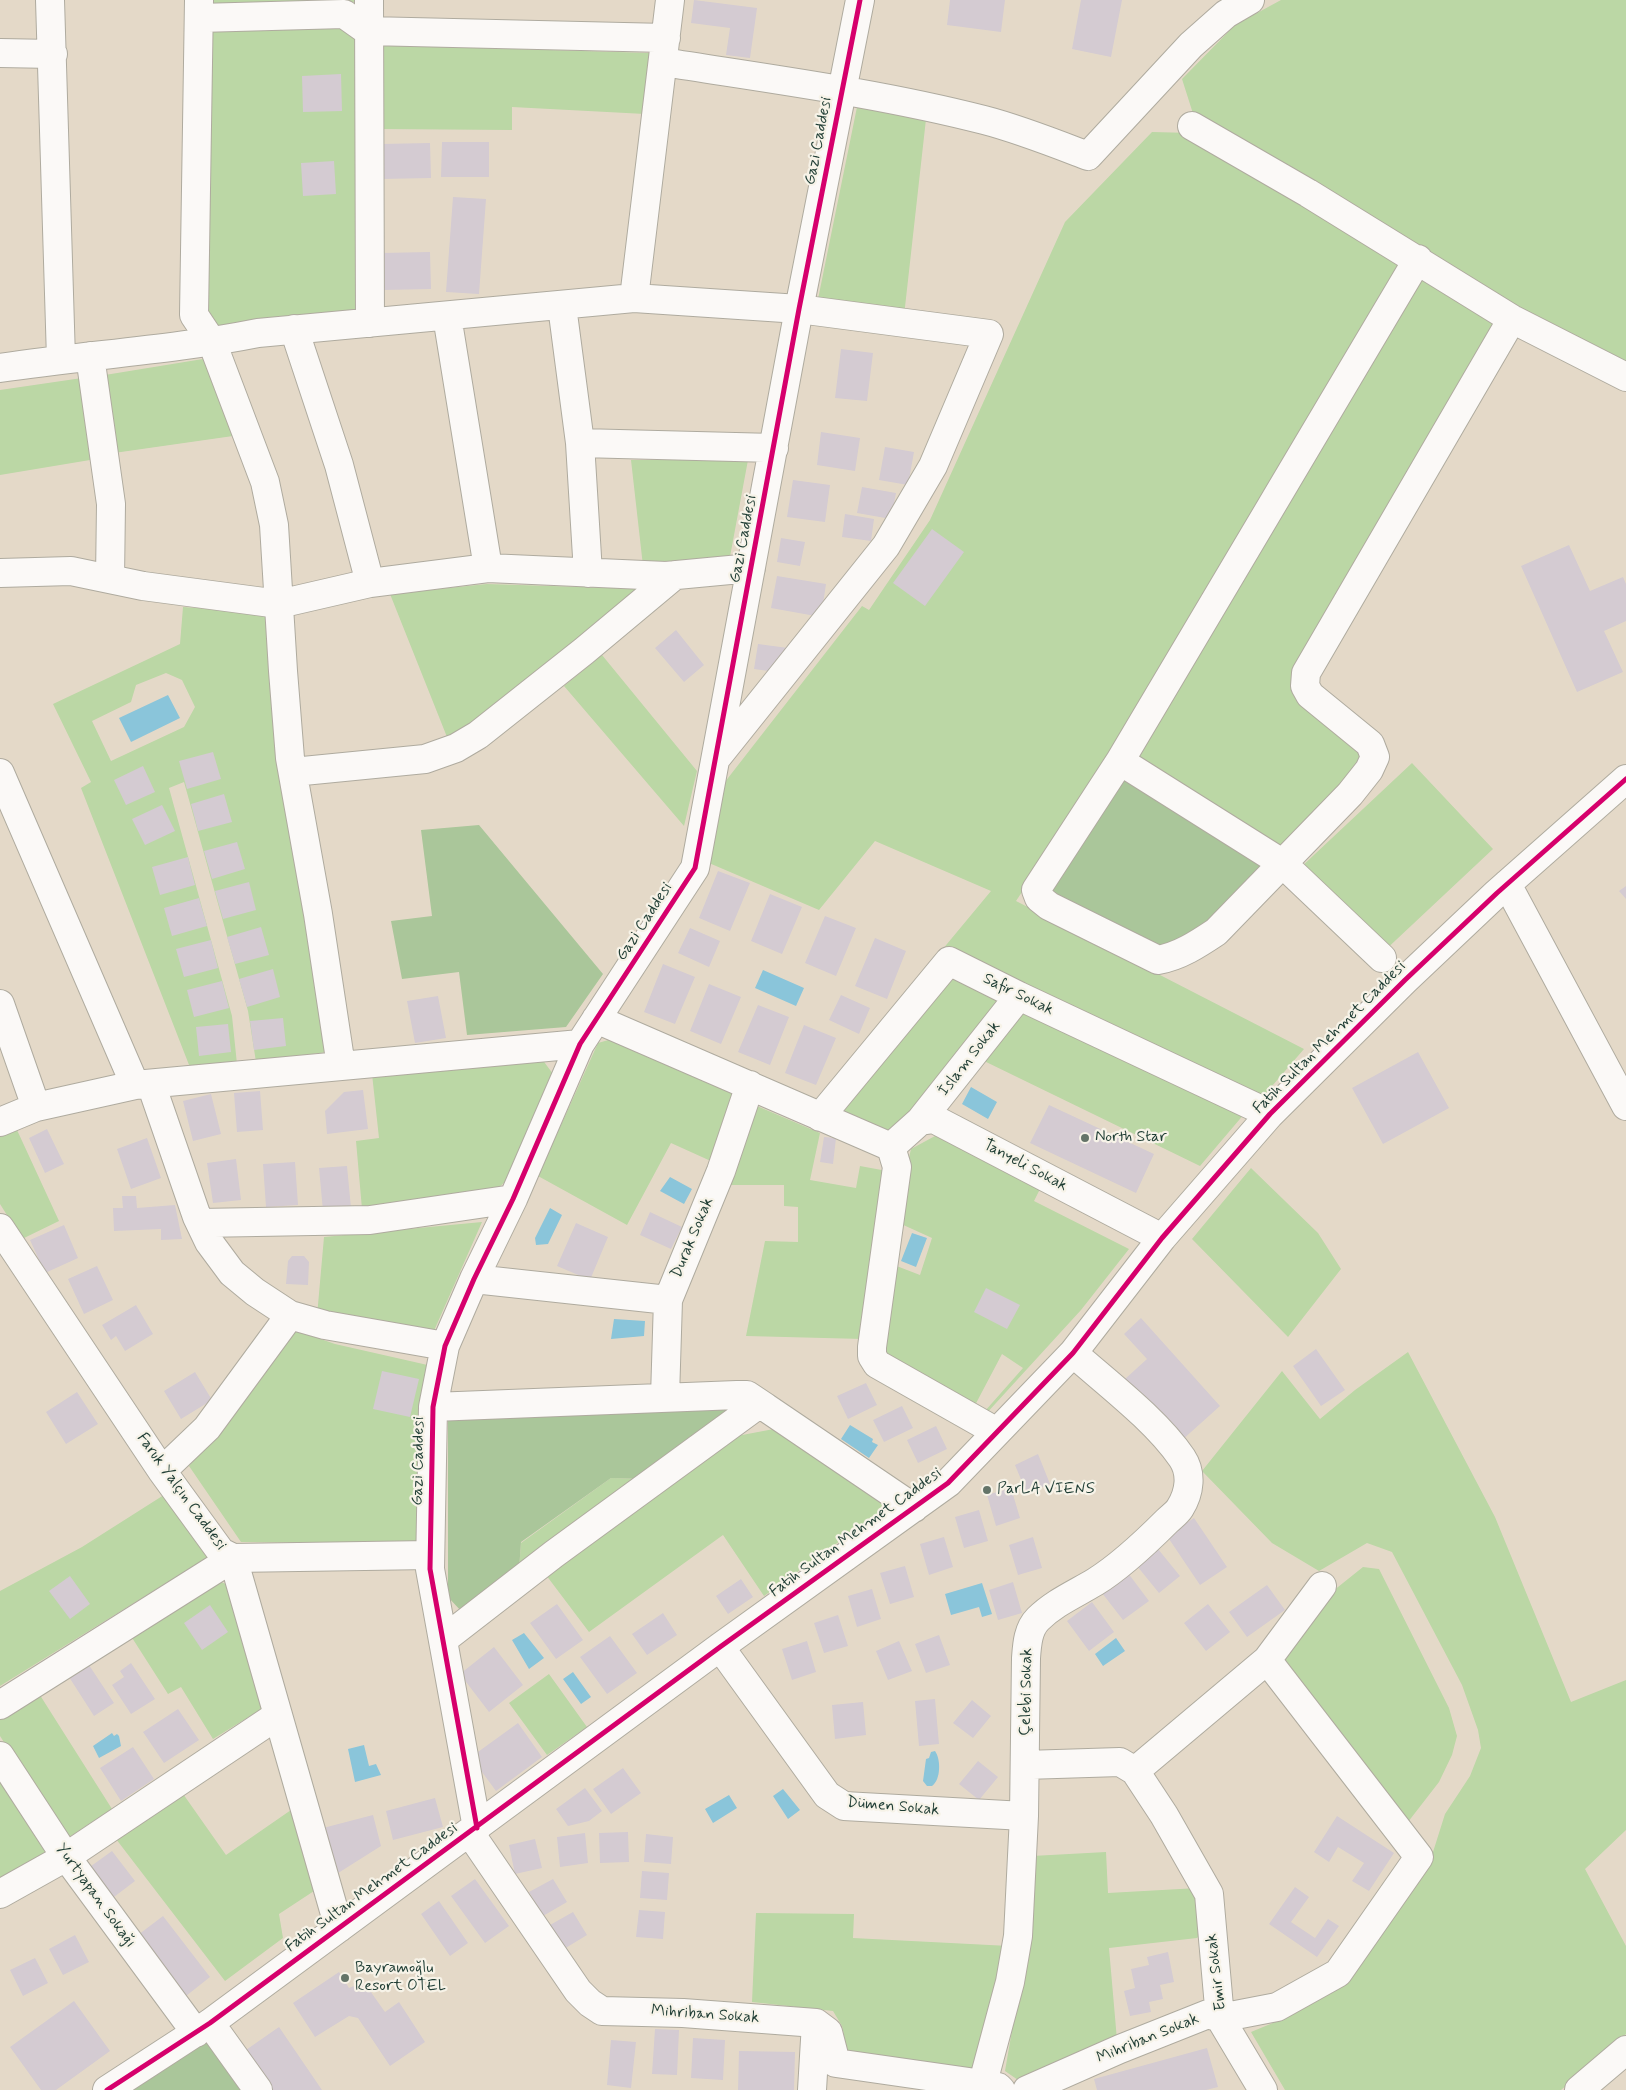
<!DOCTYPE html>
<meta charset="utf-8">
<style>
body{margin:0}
canvas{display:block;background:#e4d9c8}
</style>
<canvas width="1626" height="2090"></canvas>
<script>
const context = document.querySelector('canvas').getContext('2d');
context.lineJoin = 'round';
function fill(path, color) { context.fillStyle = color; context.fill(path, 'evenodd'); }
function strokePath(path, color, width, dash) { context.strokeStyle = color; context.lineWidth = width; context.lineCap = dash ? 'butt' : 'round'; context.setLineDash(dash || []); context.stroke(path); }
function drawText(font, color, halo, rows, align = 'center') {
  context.font = font + ' Mynerve,sans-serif'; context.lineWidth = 4.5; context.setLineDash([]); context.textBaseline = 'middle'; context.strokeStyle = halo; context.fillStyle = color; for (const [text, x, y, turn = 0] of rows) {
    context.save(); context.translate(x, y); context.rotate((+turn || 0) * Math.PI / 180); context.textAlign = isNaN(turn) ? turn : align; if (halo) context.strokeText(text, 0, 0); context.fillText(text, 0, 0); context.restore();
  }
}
const green = new Path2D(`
 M210 0H358V2L210 4Z
 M1281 0H1626V367L1619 366 1196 123 1182 79 1235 25Z
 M338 22 359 37 358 313 216 327 203 305 204 38 218 23Z
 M378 45 651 53 645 114 512 107V130L377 129Z
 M857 107 926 119 904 316 817 304Z
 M1152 132 1192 133 1398 257 1405 272 1111 758 1016 901 1304 1049 1260 1100 942 950 991 891 875 841 819 910 709 863 721 787 862 606 869 610 930 520 1065 222Z
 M1426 274 1501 328 1299 669 1370 759 1280 855 1131 760 1412 280Z
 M209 358 233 436 114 453 105 375Z
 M82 378 90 460 0 475V390Z
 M631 460H748L729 562 643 566Z
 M487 584 647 589 471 727 447 737 390 594Z
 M183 607 270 613 327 1052 256 1062 248 1011 184 782 169 788 232 1016 237 1064 191 1070 81 788 91 782 53 704 180 644ZM166 673 182 680 195 707 184 727 111 761 92 721 131 702 136 685Z
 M602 655 697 771 684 826 564 686Z
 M1412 763 1493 849 1380 955 1299 869Z
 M951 974 1007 1002 890 1140 833 1114Z
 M1025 1007 1245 1113 1200 1166 982 1060Z
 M612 1039 739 1097 713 1162 671 1143 627 1225 538 1176 598 1043Z
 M539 1055 553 1074 508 1179 494 1192 362 1209 356 1141 379 1138 372 1074Z
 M757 1106 820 1133 810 1180 856 1188 860 1166 887 1171 863 1339 746 1336 765 1241 798 1242V1207L784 1206V1185H724Z
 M17 1130 59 1221 22 1239 0 1204V1137Z
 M935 1136 1040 1189 1034 1201 1129 1249 1081 1310 985 1415V1411L1023 1368 1002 1354 973 1409 880 1361 895 1218 911 1149ZM899 1223 932 1238 920 1275 894 1265Z
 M1251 1168 1318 1233 1341 1269 1288 1337 1192 1239Z
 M482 1222 433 1333 317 1316 324 1237Z
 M289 1328 335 1344 432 1366 420 1544 241 1542 189 1466Z
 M1408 1352 1495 1517 1571 1702 1626 1680V1830L1585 1869 1626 1946V2034L1561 2090H1285L1251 2032 1280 2020 1348 1978 1427 1871 1445 1814 1470 1776 1481 1748 1478 1730 1462 1685 1392 1552 1367 1543 1319 1571 1272 1543 1202 1471 1282 1371 1320 1419 1355 1390Z
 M779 1428 887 1502V1507L764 1596 723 1535 589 1632 546 1575 737 1436Z
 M611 1478 647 1479 519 1570 521 1543Z
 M167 1493 208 1557 0 1686V1591L82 1547Z
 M1363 1567 1379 1569 1449 1708 1457 1736 1452 1755 1439 1782 1408 1822 1280 1653 1328 1595Z
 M213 1579 226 1584 239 1609 268 1705 213 1739 181 1687 168 1694 129 1633Z
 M549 1674 587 1727 547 1755 509 1703Z
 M38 1692 112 1809 66 1839 0 1736V1716Z
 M0 1770 53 1855 0 1884Z
 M181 1791 226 1855 291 1810 314 1891 279 1914 283 1938 225 1981 116 1839Z
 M1106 1852 1108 1893 1198 1888 1203 1932 1197 1938 1109 1948 1117 2040 1018 2080 1005 2071 1020 1984 1032 1856Z
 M756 1913 854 1914 853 1938 1009 1946 978 2069 848 2054 842 2026 833 2011 752 2002Z`);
const forest = new Path2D(`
 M1119 770 1267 860 1216 925 1156 954 1042 892Z
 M479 825 603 974 566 1027 467 1035 459 972 402 979 391 921 432 916 421 830Z
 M731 1408 647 1479 611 1478 521 1542 519 1570 462 1612 448 1597V1419Z
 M210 2036 248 2090H129Z`);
const water = new Path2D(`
 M168 695 180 718 131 742 119 718Z
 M763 970 804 988 796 1006 755 988Z
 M971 1087 997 1102 988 1119 962 1104Z
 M670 1177 692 1189 684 1204 660 1191Z
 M550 1208 562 1215 548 1244 536 1245 535 1238Z
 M912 1233 927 1238 916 1267 901 1261Z
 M614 1319 645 1321 644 1336 611 1339Z
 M850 1425 873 1439 872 1442 878 1445 869 1458 841 1439Z
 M982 1583 992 1614 982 1617 979 1607 951 1615 945 1594Z
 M524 1633 544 1658 529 1669 512 1640Z
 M1116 1638 1125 1651 1103 1666 1095 1654Z
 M573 1672 591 1697 581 1704 563 1679Z
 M112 1733 114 1736 117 1734 119 1736 121 1746 99 1758 93 1746Z
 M364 1745 369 1766 376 1764 381 1775 355 1782 348 1749Z
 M935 1751C941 1759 941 1780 932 1786H927L923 1781 926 1759 929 1758 931 1752Z
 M783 1789 800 1810 788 1819 773 1796Z
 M729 1795 737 1808 713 1823 705 1809Z`);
const building = new Path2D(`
 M694 0 757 8 750 58 726 55 730 28 691 23Z
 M950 0H1005L1001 32 947 25Z
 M1081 0H1122L1111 57 1072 49Z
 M341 74 342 111 303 112 302 76Z
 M442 142H489V177H441Z
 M430 143 431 178 381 179V144Z
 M334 161 336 194 303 196 301 163Z
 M453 197 486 199 479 294 446 292Z
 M430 252 431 289 382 290 381 253Z
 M841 349 873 353 867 401 835 398Z
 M821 432 860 438 855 471 817 465Z
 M885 447 914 452 908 485 879 480Z
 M793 480 830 485 825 522 787 517Z
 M862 487 896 493 891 519 857 513Z
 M845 514 874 519 871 541 842 537Z
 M932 529 964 552 925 606 893 583Z
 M781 538 805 542 800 566 777 562Z
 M1569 545 1590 591 1623 577 1626 584V621L1604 631 1623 672 1577 692 1521 566Z
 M777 576 826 584 821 617 771 608Z
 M676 630 704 665 684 682 655 648Z
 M758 644 788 648 776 672 754 669Z
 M213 752 221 779 187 789 179 761Z
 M143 766 155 792 126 805 114 780Z
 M224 794 232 822 198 831 191 804Z
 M162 805 175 831 145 845 132 819Z
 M237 842 245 869 212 879 204 851Z
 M188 857 195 885 160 895 152 867Z
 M718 871 750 883 730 931 699 918Z
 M249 882 256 910 223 919 215 891Z
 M1626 886V899L1619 891Z
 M770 894 802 907 782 954 751 941Z
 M199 898 207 926 172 936 164 908Z
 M825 916 856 928 836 976 805 963Z
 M261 927 269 955 235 964 227 937Z
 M690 928 720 941 709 967 678 953Z
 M875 938 906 951 887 999 855 986Z
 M211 940 218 968 184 977 176 949Z
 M663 964 695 977 675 1024 644 1012Z
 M273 969 280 997 247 1007 239 979Z
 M222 981 229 1008 194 1017 187 990Z
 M709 984 741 997 721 1044 690 1031Z
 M841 995 870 1008 859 1034 829 1020Z
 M438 996 446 1038 415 1043 407 1001Z
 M758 1005 789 1017 770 1065 738 1052Z
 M283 1018 286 1046 254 1050 250 1021Z
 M228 1024 231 1052 199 1056 196 1027Z
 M804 1025 836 1038 816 1085 785 1073Z
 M1418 1052 1449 1108 1383 1144 1352 1088Z
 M363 1090 368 1129 327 1134 325 1111 344 1092Z
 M260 1091 263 1130 237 1132 234 1093Z
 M211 1094 221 1134 193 1141 183 1101Z
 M1049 1105 1154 1154 1136 1193 1030 1143Z
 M47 1129 64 1164 45 1173 29 1138Z
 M824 1137 836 1138 833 1164 820 1162Z
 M147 1138 161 1178 131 1189 117 1149Z
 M236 1159 241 1200 213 1203 207 1163Z
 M295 1162 298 1205 266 1207 263 1164Z
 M347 1166 351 1208 323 1211 319 1168Z
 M122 1196H136L137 1208 175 1205 182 1239 161 1240V1229L114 1231 113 1208H123Z
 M650 1212 682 1227 671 1249 640 1235Z
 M576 1223 608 1237 590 1280 557 1266Z
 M64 1225 78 1258 45 1273 30 1240Z
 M292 1256H304L309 1262 308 1285 286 1284 288 1261Z
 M97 1266 113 1300 84 1314 68 1279Z
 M986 1288 1020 1305 1007 1329 974 1312Z
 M136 1305 153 1334 125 1351 116 1336 111 1340 102 1325Z
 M1141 1318 1220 1406 1181 1441 1125 1379 1147 1359 1124 1334Z
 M1316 1349 1345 1390 1321 1406 1293 1366Z
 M382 1371 419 1379 410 1417 373 1409Z
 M195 1372 212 1400 181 1419 164 1391Z
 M866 1383 877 1405 848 1419 837 1396Z
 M77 1392 98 1424 66 1444 46 1412Z
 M902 1406 913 1428 884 1442 873 1420Z
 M936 1426 947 1449 918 1463 907 1440Z
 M1038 1454 1050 1484 1027 1494 1015 1465Z
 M1011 1488 1020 1518 996 1526 987 1495Z
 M979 1510 988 1541 964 1548 955 1517Z
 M1194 1518 1227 1567 1200 1585 1167 1536Z
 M944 1537 953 1567 929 1575 920 1544Z
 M1033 1537 1042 1568 1018 1575 1009 1545Z
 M1158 1549 1180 1576 1159 1593 1137 1566Z
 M905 1566 914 1597 890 1604 880 1573Z
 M1128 1573 1149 1601 1123 1620 1102 1593Z
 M70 1576 90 1604 70 1619 49 1591Z
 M741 1579 753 1597 728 1614 716 1596Z
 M1013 1582 1022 1613 998 1620 989 1590Z
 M1267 1585 1285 1610 1247 1637 1229 1612Z
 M872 1589 881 1619 857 1627 848 1596Z
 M1092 1602 1114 1632 1089 1651 1067 1621Z
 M557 1604 583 1640 556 1659 530 1623Z
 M1208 1604 1230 1632 1206 1651 1184 1623Z
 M210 1605 228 1632 202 1650 184 1623Z
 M663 1613 677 1635 647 1655 632 1634Z
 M838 1615 848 1646 824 1653 814 1623Z
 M939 1635 950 1665 926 1673 915 1644Z
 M610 1636 637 1673 607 1694 580 1657Z
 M807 1641 816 1672 792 1680 782 1649Z
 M899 1641 912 1671 888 1680 876 1651Z
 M494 1647 523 1685 489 1712 460 1674Z
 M131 1663 155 1699 131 1714 112 1685 124 1677 120 1671Z
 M89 1665 114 1703 94 1716 69 1677Z
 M935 1699 939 1744 919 1746 915 1701Z
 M972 1700 991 1716 973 1738 953 1723Z
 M863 1702 866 1735 835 1739 832 1705Z
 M178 1709 199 1740 164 1763 143 1732Z
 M518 1723 542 1757 496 1791 471 1757Z
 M133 1747 154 1779 121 1801 100 1768Z
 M978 1761 998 1777 979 1800 959 1784Z
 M623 1768 641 1793 611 1814 593 1789Z
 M585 1788 602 1811 589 1821 568 1826 556 1809Z
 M435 1798 443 1827 393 1840 386 1811Z
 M373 1815 381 1846 335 1875 323 1828Z
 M1337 1816 1394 1853 1369 1891 1352 1881 1364 1863 1338 1847 1329 1862 1314 1852Z
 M628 1832 629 1862 600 1863 599 1833Z
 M585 1833 588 1863 560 1867 557 1837Z
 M646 1834 673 1837 671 1864 644 1862Z
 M535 1839 542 1868 515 1874 509 1845Z
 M112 1851 135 1881 110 1900 87 1869Z
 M642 1871 669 1873 667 1900 640 1898Z
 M475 1879 509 1926 485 1943 451 1896Z
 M553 1879 567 1902 543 1916 529 1892Z
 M1295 1887 1309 1897 1291 1922 1315 1938 1328 1919 1339 1926 1317 1957 1269 1924Z
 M439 1901 468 1943 450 1956 421 1914Z
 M639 1910 665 1912 663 1939 636 1937Z
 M573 1912 587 1935 564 1949 550 1925Z
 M163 1916 210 1977 186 1996 138 1935Z
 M75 1935 89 1962 63 1975 49 1949Z
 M1168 1952 1174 1982 1160 1985 1163 1999 1149 2002 1151 2012 1130 2016 1124 1991 1135 1988 1131 1969 1149 1965 1147 1957Z
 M35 1958 48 1983 23 1996 10 1970Z
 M339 1972 349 1988 361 1983 368 1988 385 2012 399 2002 425 2042 390 2066 358 2018 349 2016 315 2037 293 2003Z
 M74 2001 110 2051 56 2090H41L10 2047Z
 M279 2027 322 2090H269L243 2052Z
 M655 2029 679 2030 677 2075 652 2074Z
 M693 2038 725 2040 723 2080 691 2078Z
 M611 2040 636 2042 631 2088 607 2085Z
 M1207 2048 1218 2087 1206 2090H1097L1094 2079Z
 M739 2051 795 2052 794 2090H738Z`);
const minor = new Path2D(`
 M50 0 61 359
 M199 0 194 315 212 342 265 482 274 525 283 671 290 758 318 914 341 1066
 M369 0 370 323
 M199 18 344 14 368 31 666 38
 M0 53 53 54
 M663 62C770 79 879 93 984 120 1019 129 1054 143 1088 156L1191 45 1226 14 1250 0
 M1192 126 1308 193 1512 319 1626 377
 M1418 259 1120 761 1036 890 1039 898 1049 906 1158 960C1180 956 1198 944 1216 932L1350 794 1369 770 1375 757 1370 744 1310 695 1305 686 1306 673 1512 319
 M634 298 670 0
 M562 306 580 443 588 573
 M447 316 488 568
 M294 329 339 465 370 583
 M90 356 111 504 110 579
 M0 368C86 355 173 350 258 333L634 298 799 309 989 334 933 466 886 546 718 756
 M580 443 774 448
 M0 573 71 571 143 586 279 604 370 583 488 568 666 576 751 568
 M1120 761 1282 863 1382 958
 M293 772 425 759 456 748 478 735 584 651 675 575
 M0 773 135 1085
 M1507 884 1626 1106
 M0 1004 36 1107
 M596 1019 891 1147 897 1167 872 1347V1356L877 1364 997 1432
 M151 1084 197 1217 209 1242 232 1273 255 1292 290 1315 325 1325 445 1346
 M820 1117 949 961 1019 996 1270 1114
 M920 1121 1019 996
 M0 1122 36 1107 135 1085 580 1044
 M891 1147 920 1121 934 1119 1162 1238
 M200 1223 370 1220 513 1199
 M0 1228 162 1471 221 1552 233 1558
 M474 1279 668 1300
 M665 1397 668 1300 721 1171 750 1085
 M433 1407 737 1395H747L765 1407
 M162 1471 207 1428 290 1315
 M233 1558 339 1928
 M443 1640 554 1554 755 1407H765L914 1508
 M720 1647 827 1795 844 1806 1024 1816
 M0 1705 233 1558 430 1555
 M0 1756 62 1851 196 2033
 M1025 1765 1120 1762 1135 1771 1164 1815 1209 1894 1220 2018 1277 2007 1338 1973 1419 1857 1267 1660
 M1135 1771 1267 1660 1322 1586
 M477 1828 430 1569 433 1407 445 1346 474 1279 513 1199 580 1044 695 868 799 309 860 0
 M470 1833 578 1991 590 2003 602 2011 683 2013 816 2023 828 2032 836 2063 983 2084 998 2087 1001 2090
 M0 1894 66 1857 278 1715
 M210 2023 258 2090
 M107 2090 210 2023 720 1647 948 1483 1073 1353 1162 1238 1270 1114 1405 980 1497 893 1626 779
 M812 2090 816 2023
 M981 2090 1010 1982 1018 1936 1024 1816 1026 1658C1027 1644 1028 1629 1038 1619 1054 1603 1075 1594 1095 1582 1121 1566 1145 1543 1167 1521 1171 1517 1177 1513 1180 1508 1190 1492 1192 1473 1182 1458 1156 1420 1108 1384 1073 1353
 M1027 2090 1120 2049 1208 2014 1220 2018 1263 2090
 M1579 2090 1626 2050`);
const cycleway = new Path2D(`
 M477 1828 430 1569 433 1407 445 1346 474 1279 513 1199 580 1044 695 868 799 309 860 0
 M107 2090 210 2023 720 1647 948 1483 1073 1353 1162 1238 1270 1114 1405 980 1497 893 1626 779`);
const markers = [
 [1085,1138,5,"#647468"],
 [987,1490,5,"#647468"],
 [345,1978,5,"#647468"]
];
const streetNames = [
 ["Gazi Caddesi",819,141,-79],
 ["Gazi Caddesi",744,539,-79],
 ["Gazi Caddesi",645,922,-57],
 ["Safir Sokak",1018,995,26],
 ["Fatih Sultan Mehmet Caddesi",1330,1038,-45],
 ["İslam Sokak",970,1059,-52],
 ["Tanyeli Sokak",1025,1166,28],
 ["Durak Sokak",693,1238,-67],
 ["Gazi Caddesi",419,1461,-89],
 ["Faruk Yalçın Caddesi",181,1492,54],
 ["Fatih Sultan Mehmet Caddesi",856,1533,-36],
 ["Çelebi Sokak",1027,1692,-89],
 ["Dümen Sokak",893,1807,5],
 ["Fatih Sultan Mehmet Caddesi",372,1888,-36],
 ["Yurtyapan Sokağı",95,1896,54],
 ["Emir Sokak",1217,1972,-97],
 ["Mihriban Sokak",705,2015,4],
 ["Mihriban Sokak",1148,2039,-22]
];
const poiNames = [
 ["North Star",1095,1138],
 ["ParLA VIENS",997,1490],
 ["Bayramoğlu",355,1969],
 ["Resort OTEL",355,1987]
];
fill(green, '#bbd7a5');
fill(forest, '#aac69a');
fill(water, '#8ac5da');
fill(building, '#d4cbd2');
strokePath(minor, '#afab9f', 30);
strokePath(minor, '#fbf9f7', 28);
strokePath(cycleway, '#d6006c', 5);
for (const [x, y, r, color] of markers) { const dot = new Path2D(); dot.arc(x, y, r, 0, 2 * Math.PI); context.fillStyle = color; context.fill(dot); strokePath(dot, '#f7f3e8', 2); }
drawText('16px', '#1f3d34', '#f7f3e8', streetNames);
drawText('16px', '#1f3d34', '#f7f3e8', poiNames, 'left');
</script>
